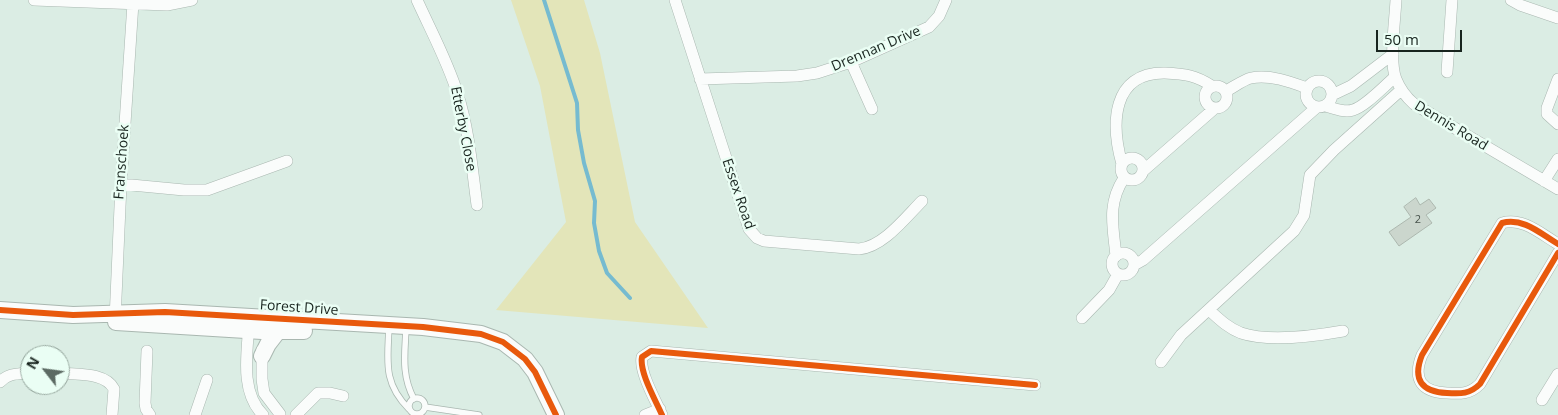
<!DOCTYPE html>
<style>
body{margin:0}
#map{position:relative;width:1558px;height:415px;overflow:hidden;background:#dbede4;font-family:"Open Sans",sans-serif}
canvas{display:block}
.north{position:absolute;left:20px;top:345px;width:50px;height:50px;box-sizing:border-box;background:#eafef4;border:1px solid #96a79e;border-radius:50%;rotate:300deg;font-size:14px;font-weight:700;line-height:20px;text-align:center;color:#18241e}
.north::after{content:'';display:block;margin:auto;width:18px;height:22px;background:#5c6a63;clip-path:polygon(50% 0,100% 100%,50% 72%,0 100%)}
.scale{position:absolute;left:1376px;top:30px;width:86px;height:22px;box-sizing:border-box;border:2px solid #18241e;border-top:0;padding-left:6px;font-size:15px;line-height:18px;white-space:nowrap;color:#18241e;-webkit-text-stroke:4px #eafef4;paint-order:stroke}
</style>
<div id="map">
<canvas width="1558" height="415"></canvas>
<div class="north">N</div>
<div class="scale">50 m</div>
</div>
<script>
const context = document.querySelector('canvas').getContext('2d');
context.lineJoin = 'round';
function fill(path, color) { context.fillStyle = color; context.fill(path, 'evenodd'); }
function strokePath(path, color, width, dash) { context.strokeStyle = color; context.lineWidth = width; context.lineCap = dash ? 'butt' : 'round'; context.setLineDash(dash || []); context.stroke(path); }
function drawText(font, color, halo, rows, align = 'center') {
  context.font = font + ' "Open Sans",sans-serif'; context.lineWidth = 5; context.setLineDash([]); context.textBaseline = 'middle'; context.strokeStyle = halo; context.fillStyle = color; for (const [text, x, y, turn = 0] of rows) {
    context.save(); context.translate(x, y); context.rotate((+turn || 0) * Math.PI / 180); context.textAlign = isNaN(turn) ? turn : align; if (halo) context.strokeText(text, 0, 0); context.fillText(text, 0, 0); context.restore();
  }
}
const green = new Path2D(`
 M511 0H584L600 53 635 222 708 328 496 310 566 222 540 86Z`);
const stream = new Path2D(`
 M544 0 577 103 578 130 584 163 595 201 594 223 599 251 607 273 630 298`);
const building = new Path2D(`
 M1416 198 1420 205 1429 199 1436 208 1426 215 1432 223 1399 246 1389 232 1411 217 1404 207Z`);
const lane = new Path2D(`
 M389 325C388 360 382 382 409 409
 M406 328C405 353 401 375 414 399
 M409 406a8 8 0 1 1 16 0a8 8 0 1 1-16 0Z
 M425 407 479 415`);
const street = new Path2D(`
 M34 0 167 5 192 0
 M417 0C431 31 448 62 458 95 469 130 472 168 477 205
 M675 0 749 229 757 238 764 241 859 249C883 247 905 218 922 201
 M1396 0C1395 20 1389 62 1396 79 1400 89 1406 97 1414 104L1558 189
 M1511 0 1520 5 1558 18
 M851 62 872 109
 M1447 72 1452 0
 M700 79 797 76 817 73 851 62 929 27 939 16 946 0
 M1558 79 1547 108V114L1558 124
 M1306 94a13 13 0 1 1 26 0a13 13 0 1 1-26 0Z
 M1205 97a11 11 0 1 1 22 0a11 11 0 1 1-22 0Z
 M1226 91C1234 87 1243 80 1251 78 1269 74 1291 82 1307 88
 M1332 95 1351 86 1393 54
 M1325 106C1334 108 1344 113 1353 110 1366 106 1384 86 1395 77
 M1121 169a11 11 0 1 1 22 0a11 11 0 1 1-22 0Z
 M1122 164C1111 125 1111 72 1165 73 1185 74 1195 75 1212 86
 M1143 171 1215 108
 M1544 181 1558 159
 M121 184 184 190H207L287 161
 M1558 244C1541 234 1523 217 1502 223L1422 355C1412 380 1422 392 1447 393 1461 394 1470 394 1480 384L1558 253
 M1112 264a11 11 0 1 1 22 0a11 11 0 1 1-22 0Z
 M1116 256C1113 226 1107 204 1124 178
 M1134 265 1143 260 1317 107
 M1209 310C1219 319 1228 328 1241 333 1268 342 1315 336 1343 331
 M1082 318 1109 290 1118 274
 M115 320 121 184 133 3
 M249 324C247 354 240 392 263 415
 M262 350V379L264 393 280 414
 M147 351 145 403 146 409 150 415
 M1161 362 1181 335 1294 231 1304 215 1310 175 1334 150 1401 90
 M60 373C77 375 105 372 114 389L112 415
 M0 382C8 373 18 374 30 373
 M1542 400 1558 374
 M195 415 207 380
 M296 415 318 393H330L343 396
 M645 415 660 409
 M662 415C656 401 639 372 642 357L651 351 1035 385`);
const secondary = new Path2D(`
 M0 310 73 315 165 312 423 327 481 334 503 342 525 359 535 372 556 415
 M116 322 262 331H304
 M262 356 268 344 278 331`);
const cycleway = new Path2D(`
 M1558 244C1541 234 1523 217 1502 223L1422 355C1412 380 1422 392 1447 393 1461 394 1470 394 1480 384L1558 253
 M0 310 73 315 165 312 423 327 481 334 503 342 525 359 535 372 556 415
 M662 415C656 401 639 372 642 357L651 351 1035 385`);
const numberNames = [
 ["2",1418,220]
];
const streetNames = [
 ["Drennan Drive",876,49,-23],
 ["Dennis Road",1451,126,31],
 ["Etterby Close",463,129,79],
 ["Franschoek",122,162,-86],
 ["Essex Road",738,194,71],
 ["Forest Drive",299,308,4]
];
fill(green, '#e3e5b9');
strokePath(stream, '#76bbd0', 4);
fill(building, '#cbd6cd');
strokePath(building, '#acb7ae', 1);
strokePath(lane, '#a9b7b0', 7);
strokePath(street, '#a9b7b0', 12);
strokePath(secondary, '#a9b7b0', 18);
strokePath(lane, '#fafcfb', 5.5);
strokePath(street, '#fafcfb', 11);
strokePath(secondary, '#fafcfb', 16);
strokePath(cycleway, '#e8590c', 6);
drawText('11px', '#46524b', null, numberNames);
drawText('14px', '#18241e', '#eafef4', streetNames);
</script>
